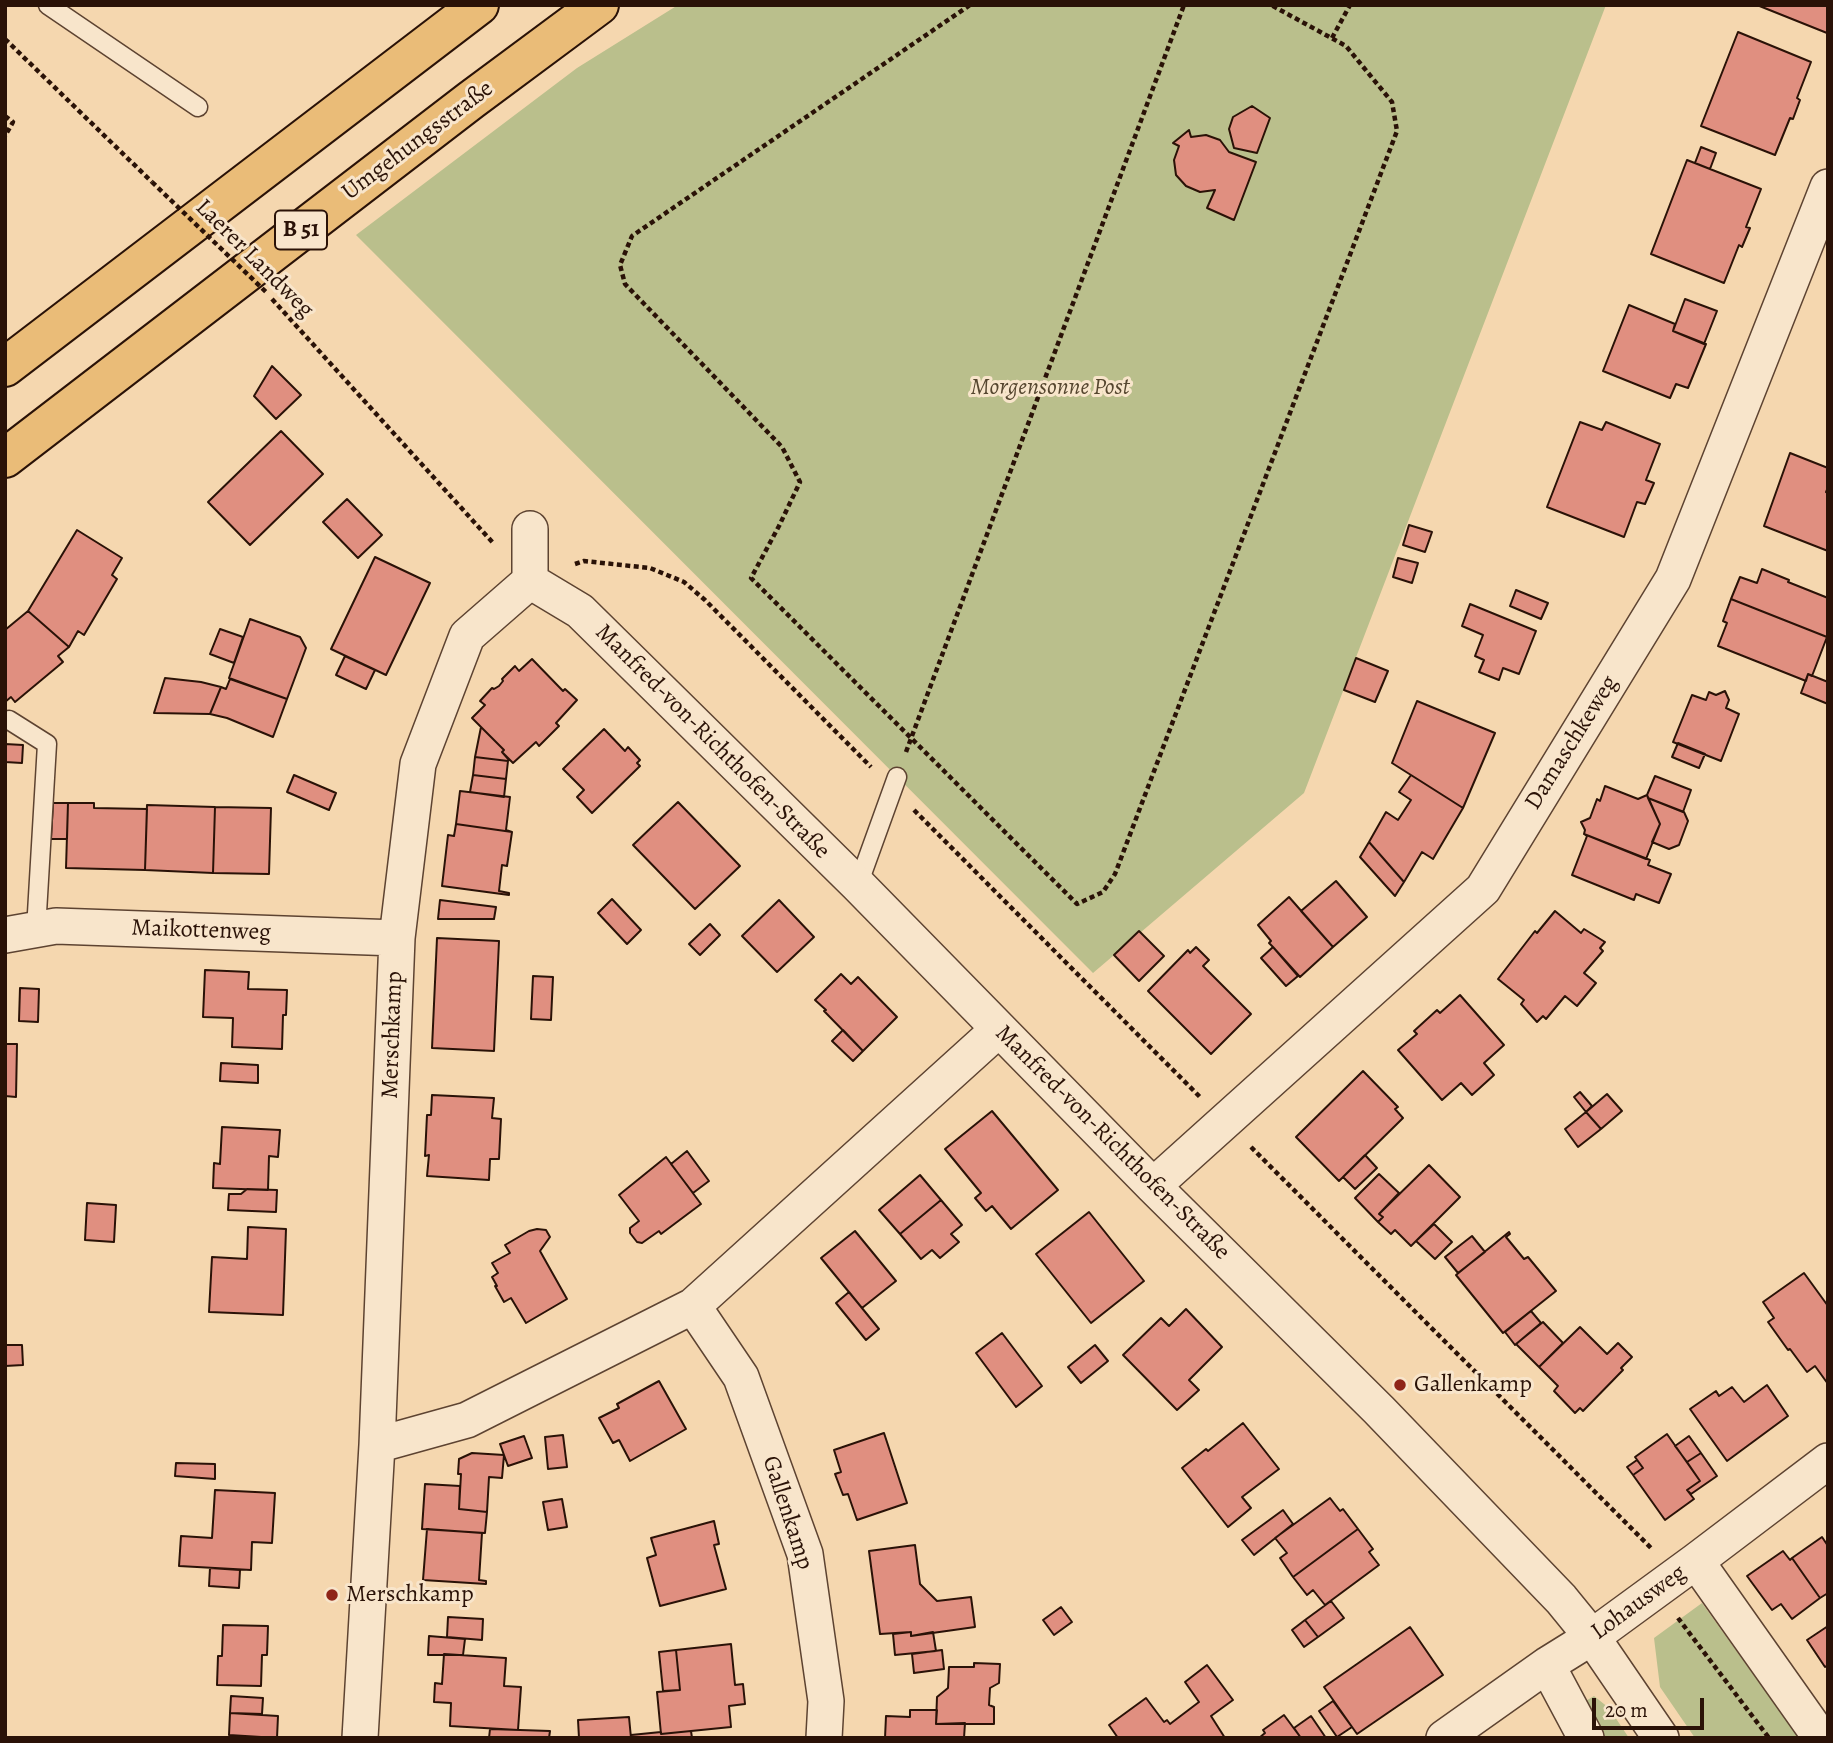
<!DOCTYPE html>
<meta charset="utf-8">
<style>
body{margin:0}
#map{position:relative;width:1833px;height:1743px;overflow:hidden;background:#f5d7af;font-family:Alegreya,serif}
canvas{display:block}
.frame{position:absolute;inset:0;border:7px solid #2a1207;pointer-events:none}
.scale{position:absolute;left:1592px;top:1698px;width:112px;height:32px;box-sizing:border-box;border:4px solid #2a1207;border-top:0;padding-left:9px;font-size:21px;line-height:24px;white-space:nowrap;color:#2a1207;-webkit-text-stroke:5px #f8e5cb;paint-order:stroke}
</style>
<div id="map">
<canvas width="1833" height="1743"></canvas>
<div class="frame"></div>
<div class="scale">20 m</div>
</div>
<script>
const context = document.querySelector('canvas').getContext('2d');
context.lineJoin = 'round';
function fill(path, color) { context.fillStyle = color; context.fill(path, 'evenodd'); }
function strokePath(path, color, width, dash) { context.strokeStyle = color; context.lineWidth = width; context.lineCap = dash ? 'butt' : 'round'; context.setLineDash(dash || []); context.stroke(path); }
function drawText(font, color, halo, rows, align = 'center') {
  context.font = font + ' Alegreya,serif'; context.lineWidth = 6; context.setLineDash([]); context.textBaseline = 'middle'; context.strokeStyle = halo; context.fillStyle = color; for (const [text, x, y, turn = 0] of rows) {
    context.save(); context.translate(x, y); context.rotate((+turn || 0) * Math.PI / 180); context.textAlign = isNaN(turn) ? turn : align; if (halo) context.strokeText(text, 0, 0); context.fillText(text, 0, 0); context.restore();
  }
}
const green = new Path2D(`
 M678 5H1606L1304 793 1093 973 356 235 577 68Z
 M1702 1603 1799 1738H1695L1660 1687 1654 1638Z
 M1594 1696 1609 1708 1629 1738H1604L1584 1702Z`);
const building = new Path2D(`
 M1757 5H1828V31L1827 33Z
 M1738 32 1811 62 1797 98 1800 100 1793 119 1790 118 1775 155 1701 126Z
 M1252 106 1270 118 1257 153 1234 148 1229 129 1233 117Z
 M1189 130 1191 137 1206 135 1220 140 1229 152 1256 162 1234 220 1207 208 1215 190 1200 192 1186 186 1176 175 1174 160 1179 146 1173 143Z
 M1701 147 1716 153 1710 169 1695 163Z
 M1687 160 1761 189 1746 227 1750 228 1742 247 1739 245 1724 283 1651 254Z
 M1685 299 1717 311 1704 344 1673 331Z
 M1629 305 1675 324 1673 331 1706 344 1688 388 1676 384 1670 398 1603 371Z
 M272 366 301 395 276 419 254 396Z
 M1580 422 1602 430 1606 422 1660 444 1646 480 1654 483 1645 504 1637 502 1624 537 1547 507Z
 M281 431 323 474 250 545 208 502Z
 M1790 453 1828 468V487L1826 492 1828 493V551L1764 526Z
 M347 499 382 535 358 558 323 522Z
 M1409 525 1432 532 1425 552 1403 545Z
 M77 530 122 558 112 575 117 579 84 635 78 631 69 647 28 611Z
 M375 557 430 583 386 675 331 649Z
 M1398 558 1418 563 1412 583 1393 577Z
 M1762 569 1789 580 1788 582 1828 598 1827 637 1731 599 1740 577 1757 583Z
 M1516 590 1548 603 1541 619 1510 606Z
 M1731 599 1827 637 1812 676 1808 674 1806 681 1718 646 1727 623 1723 621Z
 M1470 604 1536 631 1519 674 1503 668 1499 680 1479 672 1484 660 1475 656 1483 635 1462 626Z
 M28 611 69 647 58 656 63 662 15 702 11 697 5 702V630Z
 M250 619 300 637 306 648 287 699 229 678Z
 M220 629 243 637 234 663 210 654Z
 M345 656 375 670 366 689 336 675Z
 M1356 658 1388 671 1375 702 1344 690Z
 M532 659 563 691 565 689 577 700 556 723 559 726 539 746 536 742 513 763 502 752 504 750 472 718 485 705 480 701 492 688 494 689 499 686 503 681 502 679 515 666 519 671Z
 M1808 674 1828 682V704L1801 693Z
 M165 678 201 682 221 687 210 714 154 713Z
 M230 679 287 699 273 737 227 718 210 714 221 687 226 689Z
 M1725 691 1729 700 1726 708 1739 714 1721 761 1673 742 1692 695 1706 700 1709 692 1716 695Z
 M1417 701 1495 733 1463 808 1392 763Z
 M481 727 504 750 502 752 509 760 508 761 475 757Z
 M604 729 625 751 628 747 640 760 637 763 640 766 592 813 577 797 584 790 563 769Z
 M1678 743 1705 754 1699 768 1672 757Z
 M5 744 23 745 22 763 5 762Z
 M475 757 508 761 506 779 473 775Z
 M294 775 336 793 329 810 287 792Z
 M473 775 506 779 504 797 470 792Z
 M1411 775 1463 808 1433 859 1422 852 1404 882 1369 842 1386 812 1398 820 1411 800 1399 792Z
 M1655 776 1691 790 1683 812 1648 798 1647 795Z
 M1605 786 1638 799 1647 795 1660 824 1646 859 1584 834 1585 830 1581 822 1590 818 1597 799 1600 801Z
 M460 791 510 797 506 830 512 832 456 824Z
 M1648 798 1684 812 1688 821 1679 845 1669 849 1652 842 1660 824Z
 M678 802 740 866 695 909 633 845Z
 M53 803H68L67 839H51Z
 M68 803H94V808L147 809 145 870 66 868Z
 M147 805 215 807 213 873 145 870Z
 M215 807 271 808 269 874 213 873Z
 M456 824 512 832 507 866 502 865 499 891 509 893V895L442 886 448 835 454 836Z
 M1584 834 1650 860 1648 865 1671 874 1659 903 1636 894 1634 900 1572 875 1587 836Z
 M1369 842 1404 882 1395 896 1360 857Z
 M1336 881 1367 917 1333 947 1301 911Z
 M1289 897 1333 947 1300 977 1273 947 1269 943 1271 941 1258 925Z
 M612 899 641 930 627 944 598 913Z
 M440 900 496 907 494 919H438Z
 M779 900 814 937 777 972 742 936Z
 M1555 911 1581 933 1584 929 1605 942 1600 948 1603 951 1584 973 1596 983 1577 1006 1565 996 1546 1019 1543 1016 1537 1022 1521 1004 1524 1000 1498 979 1535 931 1537 933Z
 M710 924 720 935 700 955 689 944Z
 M1139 931 1164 956 1139 981 1114 955Z
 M437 938 499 941 494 1051 432 1048Z
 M1196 947 1209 960 1203 966 1251 1014 1211 1054 1148 991 1188 950 1190 953Z
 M1273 947 1298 976 1286 986 1261 958Z
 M205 970 249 972 248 989 287 990 286 1015H283L282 1049 232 1047 233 1018 203 1017Z
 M841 974 851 984 858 977 897 1017 863 1051 824 1011 826 1010 815 1000Z
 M533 976 553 977 551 1020 531 1019Z
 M20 988 39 989 38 1022 19 1021Z
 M1460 995 1504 1045 1484 1063 1494 1075 1472 1095 1461 1083 1442 1100 1398 1050 1417 1034 1414 1031 1437 1010 1440 1013Z
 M843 1030 863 1051 853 1061 832 1041Z
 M5 1044H17L16 1097 5 1096Z
 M221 1063 258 1065V1083L220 1081Z
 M1363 1071 1398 1107 1395 1109 1403 1118 1339 1181 1296 1137Z
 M1580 1092 1592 1106 1586 1112 1574 1097Z
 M1607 1094 1622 1111 1601 1129 1586 1112Z
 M432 1095 494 1098 492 1118 501 1119 499 1159H490L489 1180 427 1176 429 1155 425 1156 427 1115H431Z
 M992 1111 1058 1190 1011 1229 992 1206 986 1211 975 1198 981 1193 945 1149Z
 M1586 1112 1601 1129 1578 1147 1565 1129Z
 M222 1127 280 1130 278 1157 269 1156 268 1190 213 1188 214 1163 220 1164Z
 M687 1151 709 1181 693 1193 671 1164Z
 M1365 1155 1377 1168 1355 1189 1343 1177Z
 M666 1157 701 1204 661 1234 659 1231 642 1243 637 1242 630 1233V1228L639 1221 619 1195Z
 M1429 1165 1460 1197 1411 1246 1395 1230 1391 1234 1378 1222 1383 1217 1379 1214Z
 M1379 1174 1399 1193 1379 1214 1383 1217 1378 1222 1355 1198Z
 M920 1175 941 1200 900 1234 879 1210Z
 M247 1189 277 1190 276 1212 228 1210 229 1194H241Z
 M941 1200 962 1225 951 1234 959 1242 940 1258 932 1250 921 1259 900 1234Z
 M87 1203 116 1205 114 1242 85 1240Z
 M1089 1212 1144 1281 1091 1323 1036 1254Z
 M1434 1224 1452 1242 1435 1259 1416 1241Z
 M248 1227 286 1229 283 1315 209 1312 212 1257 247 1259Z
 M537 1229 546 1230 550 1237 540 1251 567 1299 526 1323 511 1298 504 1302 495 1286H497L492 1277 498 1273 492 1263 510 1253 505 1245 529 1231Z
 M855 1231 896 1281 862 1308 821 1258Z
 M1509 1232 1510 1234 1506 1237 1524 1259 1528 1257 1556 1291 1503 1333 1456 1275Z
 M1472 1236 1485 1252 1458 1273 1445 1257Z
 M1804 1273 1828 1306V1384L1815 1366 1807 1372 1790 1349 1788 1350 1768 1322 1774 1318 1763 1302Z
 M849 1292 879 1329 866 1340 836 1303Z
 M1186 1309 1222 1347 1189 1380 1199 1390 1177 1410 1123 1355 1161 1318 1169 1326Z
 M1531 1311 1541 1323 1515 1345 1505 1332Z
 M1543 1322 1563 1343 1539 1367 1516 1344Z
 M1580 1327 1607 1354 1618 1343 1632 1357 1621 1368 1623 1370 1583 1411 1580 1408 1575 1413 1554 1391 1558 1386 1539 1367Z
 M1002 1333 1042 1386 1016 1407 976 1353Z
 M5 1345H22L23 1365 5 1366Z
 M1095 1345 1108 1361 1081 1383 1068 1367Z
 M659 1381 686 1429 630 1461 619 1440 613 1443 599 1418 619 1408 617 1404Z
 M1767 1385 1788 1416 1727 1461 1690 1409 1716 1391 1719 1396 1732 1387 1744 1402Z
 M1243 1423 1279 1469 1242 1497 1251 1508 1228 1527 1182 1468 1206 1449 1208 1451Z
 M884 1433 907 1503 857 1520 848 1494 843 1495 835 1474 841 1472 834 1450Z
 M1667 1434 1700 1481 1687 1490 1694 1499 1665 1520 1633 1475 1643 1468 1635 1457Z
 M563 1435 567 1467 548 1469 545 1437Z
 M524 1436 532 1458 508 1466 500 1444Z
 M1689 1436 1701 1453 1687 1462 1675 1446Z
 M472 1453 504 1455 502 1478 489 1477 487 1512 459 1509 461 1474H458L459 1459Z
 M1701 1453 1717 1476 1691 1494 1687 1490 1700 1481 1687 1462Z
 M1637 1460 1643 1468 1633 1475 1627 1467Z
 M176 1463 215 1464V1479L175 1476Z
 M425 1484 460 1486 459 1509 487 1512 485 1533 422 1529Z
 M215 1490 275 1493 272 1543 252 1542 251 1570 179 1566 181 1536 212 1538Z
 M1330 1498 1340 1511 1343 1509 1358 1529 1293 1577 1280 1558 1287 1553 1275 1538Z
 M562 1499 567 1527 548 1530 543 1502Z
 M1283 1510 1293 1524 1254 1555 1242 1540Z
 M714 1521 719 1544 714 1545 726 1589 660 1606 647 1558 656 1555 651 1538Z
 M427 1529 482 1533 479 1580 486 1581V1584L423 1580Z
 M1358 1529 1373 1549 1369 1552 1379 1565 1325 1605 1313 1590 1307 1595 1293 1577Z
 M1822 1537 1828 1546V1593L1820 1598 1792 1558Z
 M915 1545 920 1584 937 1601 971 1597 975 1627 911 1636V1632L880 1634 869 1551Z
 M1783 1551 1790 1560 1792 1558 1820 1598 1792 1619 1781 1604 1772 1610 1747 1576Z
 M210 1568 240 1570 239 1588 209 1586Z
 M1331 1601 1344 1618 1318 1637 1305 1620Z
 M1061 1607 1072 1622 1054 1635 1043 1620Z
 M448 1617 483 1619 482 1640 447 1637Z
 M1305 1620 1318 1637 1304 1647 1292 1630Z
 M223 1625 268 1626 267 1655H262L261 1686 217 1685 218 1656H222Z
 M1828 1626V1665L1825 1667 1807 1640Z
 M1410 1627 1443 1675 1357 1734 1324 1687Z
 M911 1632V1636L933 1632 936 1651 895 1655 893 1634Z
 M429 1636 465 1639 463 1655H428Z
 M731 1644 735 1685 743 1684 745 1704 729 1706 731 1727 661 1734 657 1692 680 1690 676 1650Z
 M676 1650 680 1690 663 1691 659 1652Z
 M942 1650 944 1669 914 1673 912 1654Z
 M444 1654 506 1658 504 1686 521 1687 518 1730 450 1726 451 1703 434 1702 435 1683 442 1684Z
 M974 1663 1000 1664 999 1683 990 1688 989 1705 994 1707V1724H936L937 1697 948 1688 949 1667H974Z
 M1207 1665 1233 1700 1211 1716 1225 1738H1118L1109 1725 1146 1698 1164 1722 1167 1720 1170 1724 1199 1702 1185 1682Z
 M231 1696 263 1698 262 1714 230 1713Z
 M1333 1701 1352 1727 1337 1737 1319 1711Z
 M910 1710H937L936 1724 965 1723 964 1738H885L886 1716 910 1717Z
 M230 1713 278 1716 277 1738 229 1735Z
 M1284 1715 1301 1738H1259L1265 1733 1263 1730Z
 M1311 1716 1326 1738H1301L1294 1728Z
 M629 1717 631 1738H579L578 1720Z
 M490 1729 550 1731 549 1738H489Z
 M691 1731 692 1738H631V1735L661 1732V1734Z`);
const path = new Path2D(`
 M970 5 632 236 620 265 625 284 782 447 800 482 779 526 751 578 1077 904 1103 892 1115 874 1397 131 1392 102 1346 46 1271 5
 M1332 38 1350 5
 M5 39 152 182
 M5 116 13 122 5 136
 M272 299 494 544
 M575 564 584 561 650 568 684 582 705 600 871 767
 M906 752 1184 5
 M914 810 1200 1097
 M1251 1147 1653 1550
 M1678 1618 1769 1738`);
const service = new Path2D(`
 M48 5 198 107
 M9 720 47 744 36 930
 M858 885 897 777`);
const minor = new Path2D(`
 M530 529V581
 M530 581 580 611 858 885 1153 1186 1379 1410 1561 1599 1592 1637 1661 1738
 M5 935 56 926 397 938
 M1153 1186 1483 889 1673 579 1828 187
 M693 1306 741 1377 805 1554 826 1701 824 1738
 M377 1445 467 1420 693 1306 999 1029
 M1696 1561 1821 1738
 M1547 1665 1586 1738
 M360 1738 377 1445 397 938 418 764 467 636 530 581
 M1444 1738 1547 1665 1592 1637 1696 1561 1828 1461`);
const trunk = new Path2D(`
 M5 367 479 5
 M5 458 471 100 599 5`);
const pathBridge = new Path2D(`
 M152 182 267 293`);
const markers = [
 [1400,1385,7,"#8f2418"],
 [332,1595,7,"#8f2418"]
];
const shields = [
 [301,230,52]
];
const shieldNames = [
 ["B 51",301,230]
];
const streetNames = [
 ["Umgehungsstraße",418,141,-37],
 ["Laerer Landweg",254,259,45],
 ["Manfred-von-Richthofen-Straße",712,742,45],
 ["Damaschkeweg",1572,743,-58],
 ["Maikottenweg",201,931,2],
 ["Merschkamp",393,1035,-88],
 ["Manfred-von-Richthofen-Straße",1112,1143,45],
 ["Gallenkamp",787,1513,72],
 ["Lohausweg",1639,1603,-36]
];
const parkNames = [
 ["Morgensonne Post",1050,388]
];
const poiNames = [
 ["Gallenkamp",1414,1385],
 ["Merschkamp",346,1595]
];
fill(green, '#babf8c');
fill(building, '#e08f80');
strokePath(building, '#2a1207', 2);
strokePath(service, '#5d4331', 21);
strokePath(minor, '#5d4331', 38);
strokePath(trunk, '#2a1207', 42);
strokePath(path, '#2a1207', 4.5, [5, 3.5]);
strokePath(service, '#f8e5cb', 18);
strokePath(minor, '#f8e5cb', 35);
strokePath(trunk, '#eabc78', 38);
strokePath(pathBridge, '#2a1207', 4.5, [5, 3.5]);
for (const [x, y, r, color] of markers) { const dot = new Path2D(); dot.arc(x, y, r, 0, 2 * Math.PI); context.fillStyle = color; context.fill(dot); strokePath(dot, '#f8e5cb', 2.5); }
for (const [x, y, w] of shields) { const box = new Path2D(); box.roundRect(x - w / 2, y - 19.5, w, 39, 5); context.fillStyle = '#f8e5cb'; context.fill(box); strokePath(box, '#2a1207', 2); }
drawText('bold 23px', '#2a1207', null, shieldNames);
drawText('24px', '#2a1207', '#f8e5cb', streetNames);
drawText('italic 24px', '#55462f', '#f8e5cb', parkNames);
drawText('24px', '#2a1207', '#f8e5cb', poiNames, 'left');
</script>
